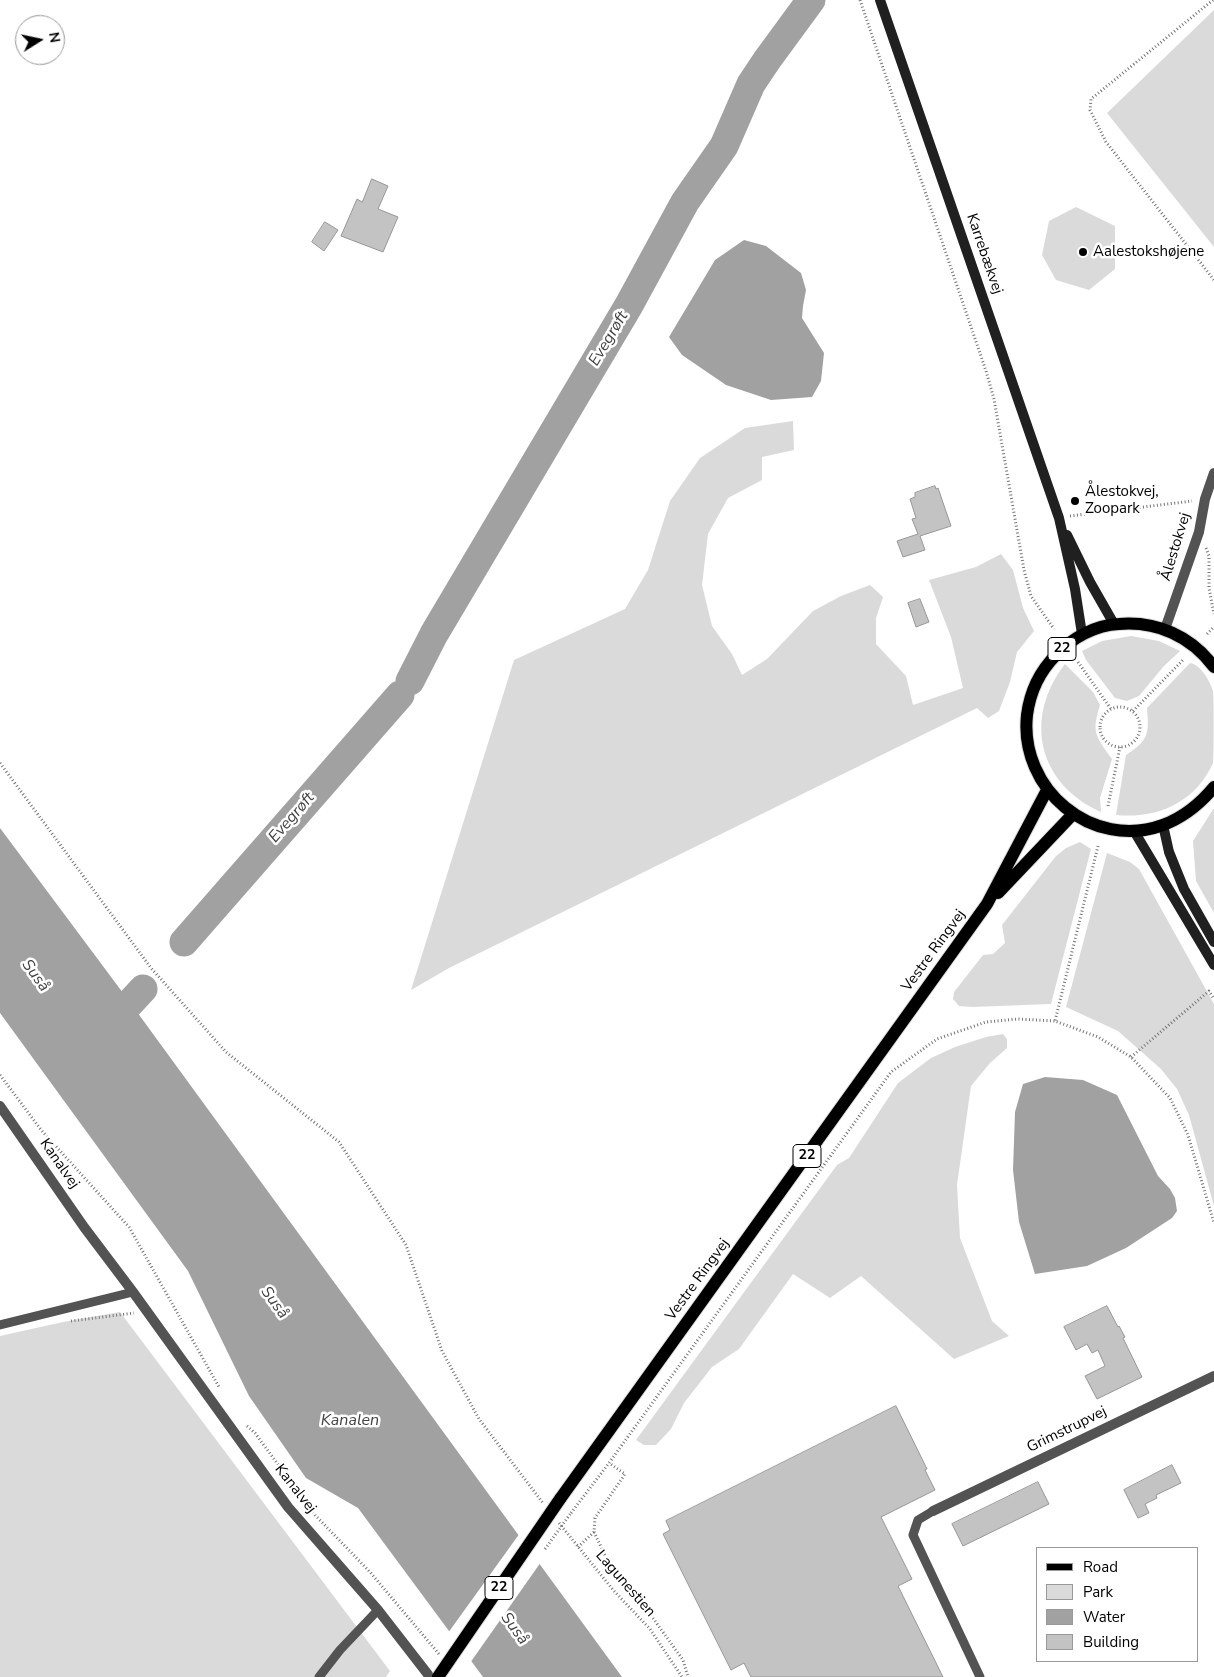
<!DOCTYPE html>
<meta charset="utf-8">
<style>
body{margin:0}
#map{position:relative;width:1214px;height:1677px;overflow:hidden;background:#fff;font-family:"Nunito Sans",sans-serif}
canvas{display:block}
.legend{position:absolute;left:1036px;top:1547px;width:162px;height:115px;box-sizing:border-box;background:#fff;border:1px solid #999;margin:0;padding:6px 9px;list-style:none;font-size:15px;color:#000}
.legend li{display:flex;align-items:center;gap:10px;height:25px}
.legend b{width:25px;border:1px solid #999}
.north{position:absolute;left:15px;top:15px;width:50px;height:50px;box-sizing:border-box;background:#fff;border:1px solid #999;border-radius:50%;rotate:80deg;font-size:14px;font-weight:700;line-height:20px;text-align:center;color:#000}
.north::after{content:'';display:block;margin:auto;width:18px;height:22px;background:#000;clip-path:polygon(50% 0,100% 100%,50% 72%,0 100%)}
</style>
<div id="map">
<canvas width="1214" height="1677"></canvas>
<ul class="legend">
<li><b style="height:6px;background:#000"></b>Road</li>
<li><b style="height:14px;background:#dadada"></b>Park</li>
<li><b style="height:14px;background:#a1a1a1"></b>Water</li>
<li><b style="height:14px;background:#c3c3c3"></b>Building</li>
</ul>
<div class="north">N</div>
</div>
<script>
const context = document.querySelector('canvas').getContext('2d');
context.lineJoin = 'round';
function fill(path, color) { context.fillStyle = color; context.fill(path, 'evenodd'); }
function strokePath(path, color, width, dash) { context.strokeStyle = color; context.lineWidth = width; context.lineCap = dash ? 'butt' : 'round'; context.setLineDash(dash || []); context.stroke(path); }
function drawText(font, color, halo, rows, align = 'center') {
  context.font = font + ' "Nunito Sans",sans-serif'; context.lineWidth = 5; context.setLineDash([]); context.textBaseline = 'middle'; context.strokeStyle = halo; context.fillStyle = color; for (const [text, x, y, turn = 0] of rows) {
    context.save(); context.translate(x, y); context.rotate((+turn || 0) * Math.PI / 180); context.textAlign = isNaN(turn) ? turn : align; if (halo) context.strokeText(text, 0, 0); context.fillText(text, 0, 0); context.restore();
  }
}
const green = new Path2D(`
 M1214 10V247L1107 113Z
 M1076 207 1115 226V269L1089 290 1056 280 1042 255 1049 221Z
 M793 421 794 450 762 457V480L728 498 708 534 702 585 712 626 732 654 742 675 767 659 813 611 841 596 870 585 883 597 876 618V644L906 676 913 705 963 688 951 637 929 580 976 567 1001 554 1013 570 1023 608 1034 631 1017 652 1010 682 999 711 988 718 977 708 449 968 411 990 514 660 625 609 648 570 670 501 700 458 745 428Z
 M1131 636 1159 641 1180 651 1164 666 1139 696 1127 701 1115 698 1086 660 1082 651 1102 641Z
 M1190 663C1201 665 1210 681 1213 691 1214 699 1214 757 1213 763 1195 803 1157 819 1116 815L1126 755C1149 740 1149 734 1147 708Z
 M1065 664 1093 692 1100 705C1091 733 1096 736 1112 759L1100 798 1101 812C1038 784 1023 718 1065 664Z
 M1214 808V913L1196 881 1193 841Z
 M1080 842 1091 849 1051 1004 972 1007 959 1006 953 999 954 992 983 955 993 954 1005 943 1002 925 1056 856 1066 848Z
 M1107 853 1130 862 1139 869 1214 1004V1206L1189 1115 1177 1089 1161 1069 1118 1031 1066 1007Z
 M1003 1034 1007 1039V1048L990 1063 971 1086 957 1185 960 1238 992 1321 1009 1336 954 1359 861 1276 830 1298 793 1274 739 1349 712 1367 684 1403 671 1429 656 1445H644L636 1440 837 1165 849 1158 898 1083 931 1058 955 1047 986 1037Z
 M120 1312 390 1671 386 1677H0V1336L63 1322Z`);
const water = new Path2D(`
 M744 240 766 246 801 273 806 290 803 306 802 318 824 353 821 381 812 397 771 400 726 385 682 355 669 337 715 260Z
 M0 828 129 1001 622 1677H483L358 1508 306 1478 249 1396 188 1271 0 1013Z
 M1045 1077 1083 1080 1117 1095 1158 1176 1170 1189 1175 1198 1177 1211 1172 1218 1126 1248 1087 1266 1035 1274 1019 1222 1013 1170 1015 1112 1023 1084Z`);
const pier = new Path2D(`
 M520 1533 541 1562 470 1663 448 1633Z`);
const river = new Path2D(`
 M410 681 434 634 629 305 685 202 724 146 751 84 767 60 811 0
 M184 942 400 695
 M104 1031 143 989`);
const building = new Path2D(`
 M372 179 388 186 378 209 398 217 383 252 341 236 357 199 362 202Z
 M325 222 338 230 324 251 312 242Z
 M935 486 936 489 938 488 951 526 920 536 925 550 903 557 897 541 918 534 912 519 916 518 910 499 915 497V493Z
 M920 599 929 622 916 627 908 603Z
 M1107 1306 1118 1327 1119 1326 1125 1337 1123 1338 1142 1377 1097 1399 1085 1376 1105 1366 1098 1350 1092 1353 1087 1344 1076 1350 1064 1327Z
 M896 1406 927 1469 925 1470 935 1490 881 1517 912 1579 898 1586 943 1677H751L744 1663 731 1670 663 1534 670 1530 666 1521Z
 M1172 1465 1181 1483 1156 1495 1157 1498 1145 1504 1149 1513 1138 1518 1124 1490Z
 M1038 1482 1049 1504 963 1546 952 1524Z`);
const path = new Path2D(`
 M860 0 986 371 994 399 1024 570 1031 596 1054 629
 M1213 0 1091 99 1090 110 1106 142 1214 280
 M1070 516 1192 501
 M1206 548 1209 556V588L1214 614
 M1207 634 1214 627
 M1078 662 1111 709
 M1100 727a20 20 0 1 1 40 0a20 20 0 1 1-40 0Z
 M1133 711 1183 660
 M0 763 151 968 226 1052 339 1142 406 1245 442 1351 479 1419 543 1503
 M1108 806 1120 747
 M1098 846 1055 1021 1098 1037 1131 1057 1170 1098 1188 1135 1214 1223
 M1131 1057 1209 991 1214 999
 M0 1075 42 1131 129 1227 219 1387
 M71 1321 134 1313
 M247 1426 255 1433 315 1515 370 1572 439 1654
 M571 1513 609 1463 891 1072 937 1039 986 1022 1018 1019 1055 1021
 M559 1523 614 1591 650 1629 682 1677
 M594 1532 610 1566 650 1614 683 1660 688 1677
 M578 1547 594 1532 595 1518 625 1474 609 1463`);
const lane = new Path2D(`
 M0 1325 133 1292
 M933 1511 918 1520 913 1535 980 1677
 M319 1677 340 1650 378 1610`);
const street = new Path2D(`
 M1165 629 1199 532 1205 499 1214 473
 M0 1106 84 1227 133 1292 288 1507 378 1610 430 1677
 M933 1511 1214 1376`);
const secondary = new Path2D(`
 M880 0 1059 518 1075 589 1082 634
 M1067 535 1090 582 1114 624
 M1163 825 1169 852 1184 889 1214 942
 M1134 831 1214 965`);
const primary = new Path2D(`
 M1214 667C1191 636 1157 621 1119 624 1095 625 1072 638 1056 655 1040 671 1030 692 1027 715 1019 789 1092 851 1163 825 1184 817 1200 804 1214 787
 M998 893 1073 814
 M560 1499 987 904 1047 790`);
const pathBridge = new Path2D(`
 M545 1549 571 1513`);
const primaryBridge = new Path2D(`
 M438 1677 560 1499`);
const markers = [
 [1083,252,5,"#000"],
 [1075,501,5,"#000"]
];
const shields = [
 [1062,649,28],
 [807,1156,28],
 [499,1588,28]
];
const shieldNames = [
 ["22",1062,649],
 ["22",807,1156],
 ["22",499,1588]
];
const poiNames = [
 ["Aalestokshøjene",1093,252],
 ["Ålestokvej,",1085,492],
 ["Zoopark",1085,509]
];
const streetNames = [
 ["Karrebækvej",984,254,71],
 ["Ålestokvej",1176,547,-73],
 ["Vestre Ringvej",934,951,-54],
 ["Kanalvej",59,1164,55],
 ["Vestre Ringvej",698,1280,-54],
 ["Grimstrupvej",1067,1430,-26],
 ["Kanalvej",295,1489,52],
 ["Lagunestien",625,1584,49]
];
const waterNames = [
 ["Evegrøft",609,339,-59],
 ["Evegrøft",292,818,-49],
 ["Suså",35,976,54],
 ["Suså",274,1303,54],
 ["Kanalen",350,1421],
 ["Suså",514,1629,54]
];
fill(green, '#dadada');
fill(water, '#a1a1a1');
fill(pier, '#fff');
strokePath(river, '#a1a1a1', 29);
fill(building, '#c3c3c3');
strokePath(building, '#979797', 1);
strokePath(primary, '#dbdbdb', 14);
strokePath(path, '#757575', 3, [1, 2.5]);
strokePath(lane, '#535353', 9);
strokePath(street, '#535353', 10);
strokePath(secondary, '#202020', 10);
strokePath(primary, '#000', 12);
strokePath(primaryBridge, '#dbdbdb', 14, []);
strokePath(pathBridge, '#757575', 3, [1, 2.5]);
strokePath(primaryBridge, '#000', 12);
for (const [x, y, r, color] of markers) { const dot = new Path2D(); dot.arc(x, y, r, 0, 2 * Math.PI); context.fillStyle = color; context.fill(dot); strokePath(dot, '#fff', 2); }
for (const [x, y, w] of shields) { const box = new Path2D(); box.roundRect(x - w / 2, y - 11.5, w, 23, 4); context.fillStyle = '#fff'; context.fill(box); strokePath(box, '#000', 1); }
drawText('bold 14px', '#000', null, shieldNames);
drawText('15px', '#000', '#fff', poiNames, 'left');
drawText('15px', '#000', '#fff', streetNames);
drawText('italic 16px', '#424242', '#fff', waterNames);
</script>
